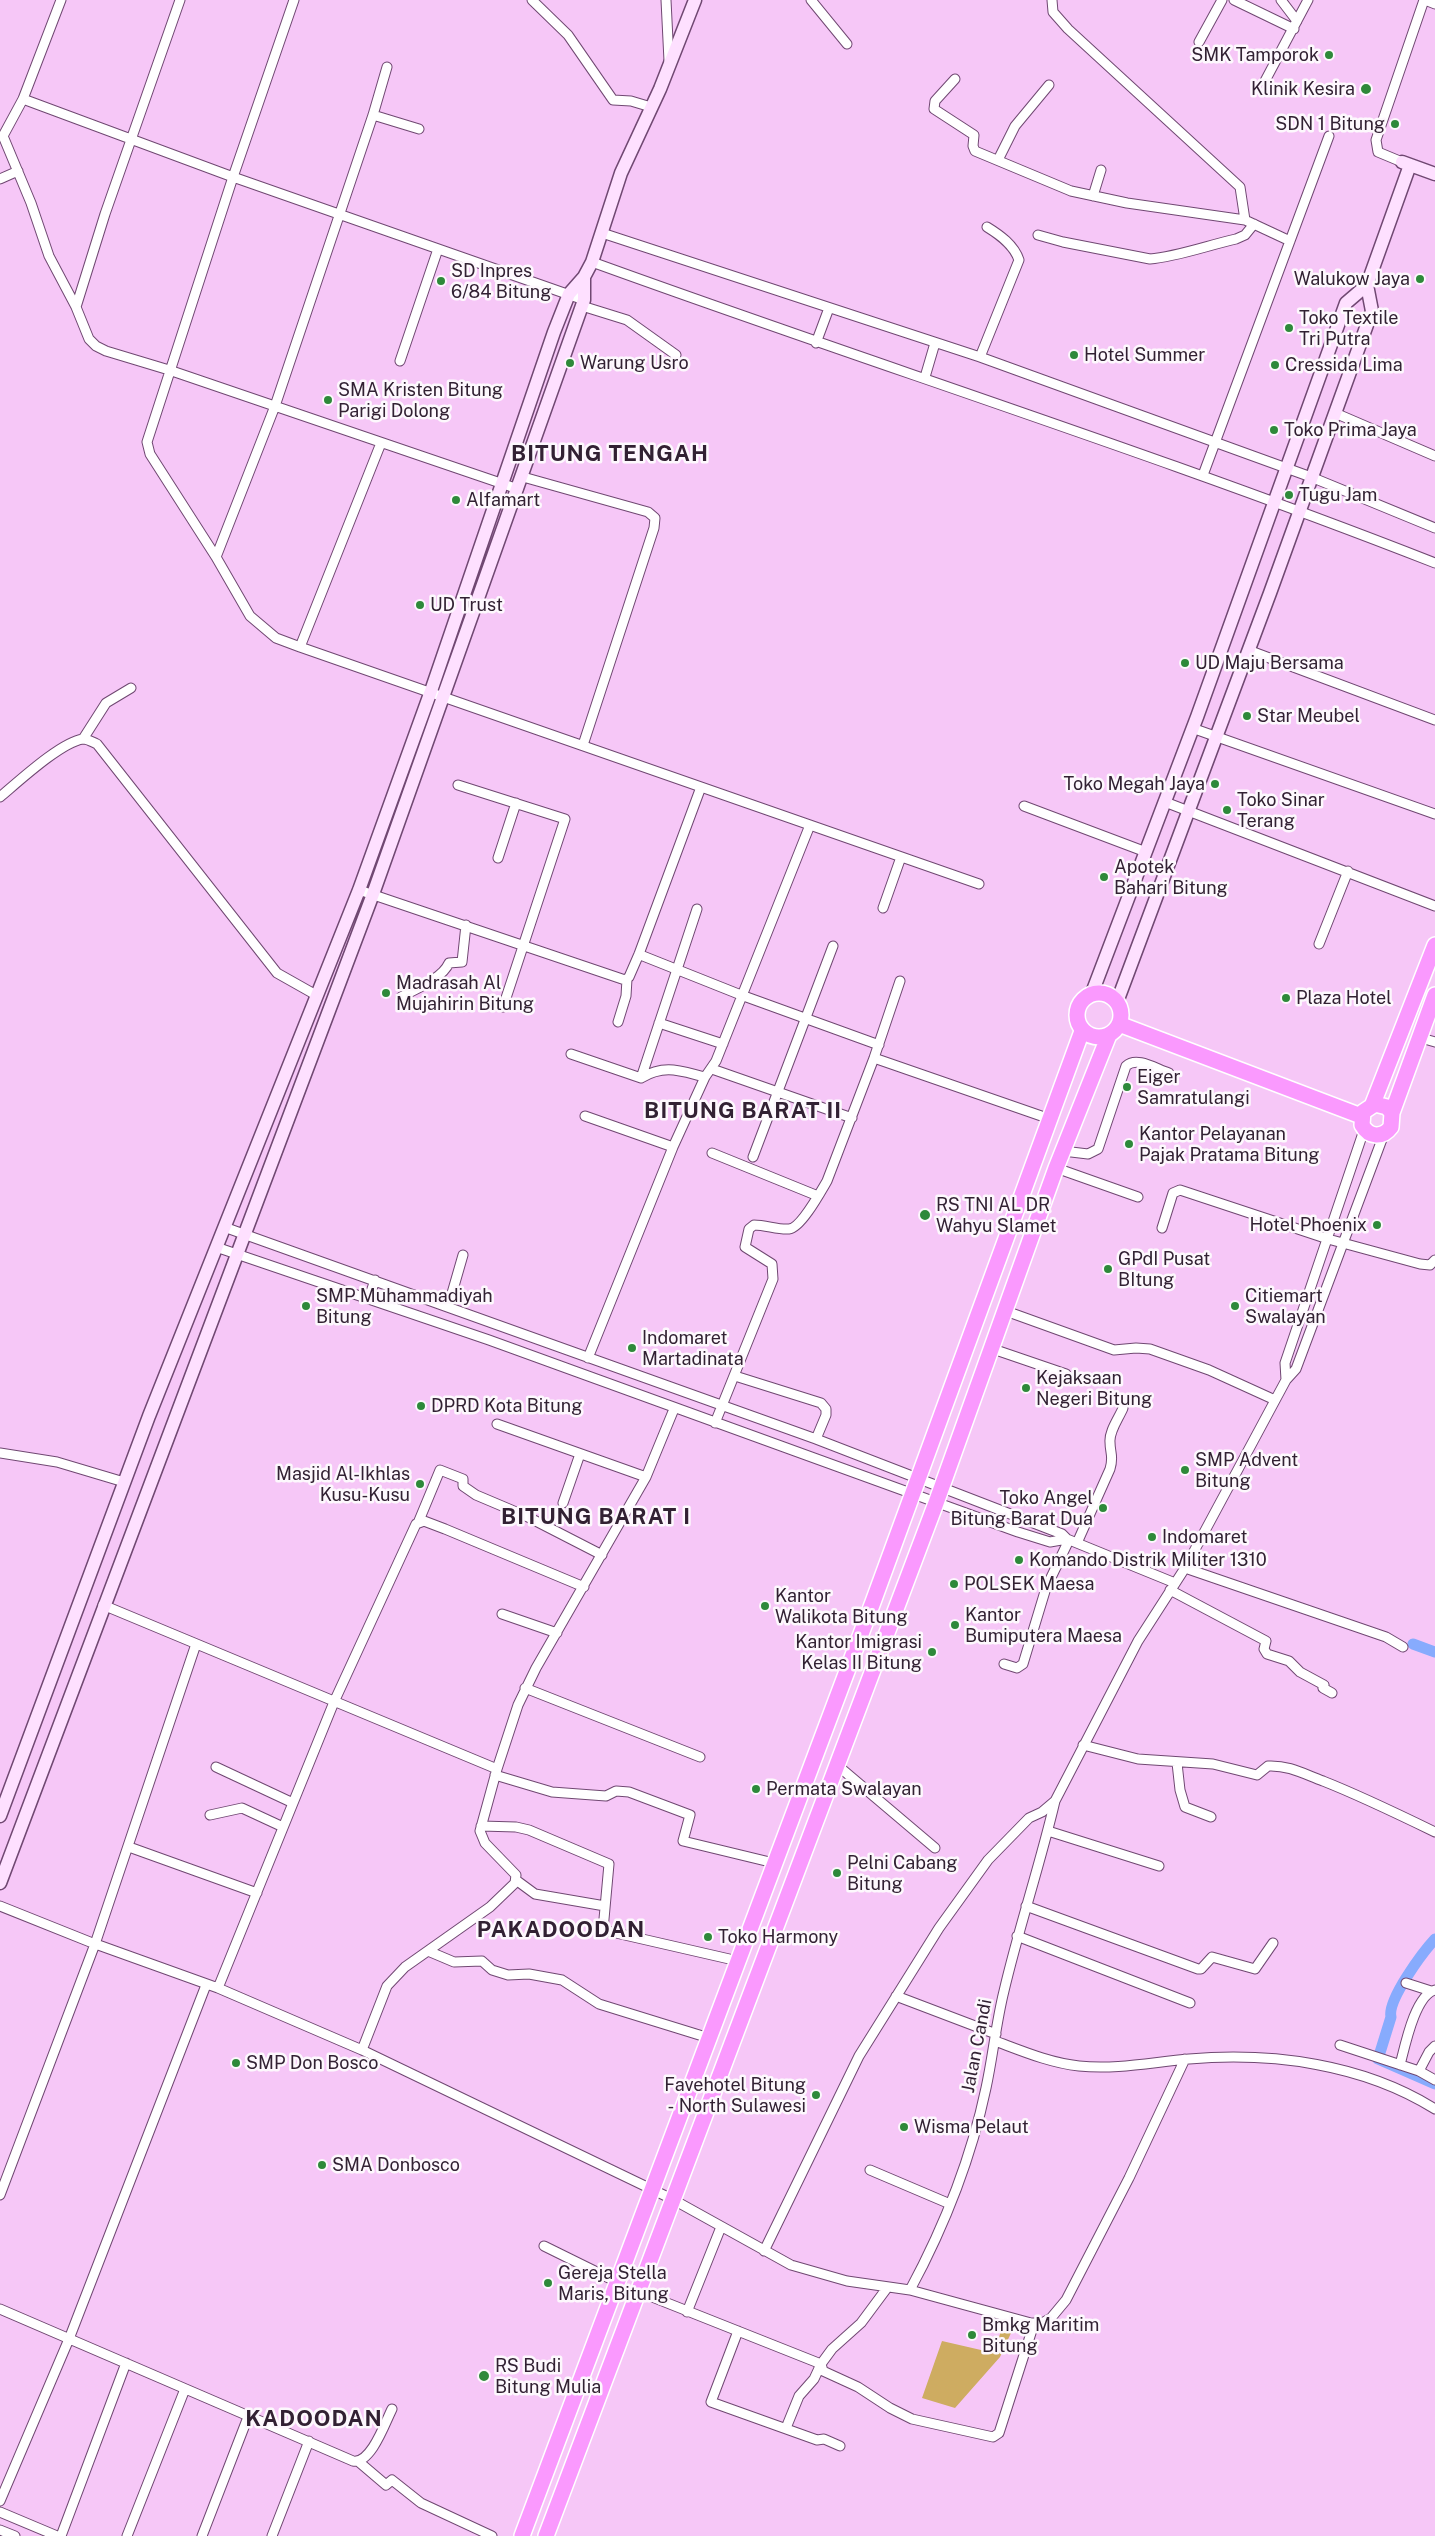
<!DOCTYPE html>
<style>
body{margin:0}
canvas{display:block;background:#f6c7f7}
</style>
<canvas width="1435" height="2536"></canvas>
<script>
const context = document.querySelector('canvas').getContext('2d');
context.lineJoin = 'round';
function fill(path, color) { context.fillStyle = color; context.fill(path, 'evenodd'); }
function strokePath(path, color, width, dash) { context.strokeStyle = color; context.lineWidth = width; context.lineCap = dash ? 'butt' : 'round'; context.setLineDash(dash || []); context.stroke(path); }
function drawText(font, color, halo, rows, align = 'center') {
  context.font = font + ' "Public Sans",sans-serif'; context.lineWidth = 5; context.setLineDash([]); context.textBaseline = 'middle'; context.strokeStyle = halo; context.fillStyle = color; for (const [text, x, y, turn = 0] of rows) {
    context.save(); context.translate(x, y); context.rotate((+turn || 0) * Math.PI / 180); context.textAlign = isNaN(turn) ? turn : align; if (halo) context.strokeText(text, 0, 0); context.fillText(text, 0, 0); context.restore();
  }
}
const green = new Path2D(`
 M1005 2318 1016 2322 1000 2357 955 2408 922 2398 942 2341 994 2353Z`);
const canal = new Path2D(`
 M1413 1644 1435 1652
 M1435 1939C1423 1952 1387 2000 1391 2017L1378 2059 1435 2084`);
const street = new Path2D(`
 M61 0 23 99 3 136 31 203 49 256 76 307
 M180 0 105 214 76 307 89 339 96 346 106 351 169 370 518 489
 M294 0 233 177 584 300
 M532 0 568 35 613 100 631 101 651 107
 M666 0 669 61
 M811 0 847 44
 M1052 0 1053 12 1068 29 1240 187 1245 220
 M1234 0 1294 29
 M1281 0 1297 21
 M1425 0 1435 4
 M1199 42 1222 0
 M955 79 935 101 934 109 974 135 973 146 975 151 1071 191 1127 203 1245 220 1290 241
 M1265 81 1308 0
 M23 99 233 177 147 442 150 454 216 557 250 616 276 638 300 647 979 884
 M373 115 419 129
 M998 160 1015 126 1049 85
 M1402 162 1378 152 1376 140 1424 0
 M0 179 18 171
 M1093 196 1101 170
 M602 233 980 357 1311 477 1435 528
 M1038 235 1063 242 1150 259C1176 257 1209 245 1236 239L1245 235 1254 224
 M592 262C873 364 1157 454 1435 563
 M582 306 627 320 676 355
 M816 343 829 308
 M980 357 1019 260C1014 245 1000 235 987 227
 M400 361 438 249
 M925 377 935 343
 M1335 413 1435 456
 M1203 475 1329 136
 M523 477 648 512 655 518 654 528 583 745
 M216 557 275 406 373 115 387 67
 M300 647 381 443
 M1248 650 1435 720
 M1192 728 1435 814
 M83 739 106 703 131 688
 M458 785 565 819 503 1007
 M0 797C18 782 61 742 83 739 88 739 92 742 97 744L277 973 316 995
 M1165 802 1435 906
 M1024 806 1146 852
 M498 858 516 803
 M359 890 625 980 629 977 639 954 701 787
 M883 908 901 857
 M1319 944 1348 871
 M643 956 741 995 879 1045
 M401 997C415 989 442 979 449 963L462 962 466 925
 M618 1022 626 996 627 979
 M659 1023 723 1044
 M1421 1038 1435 1042
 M571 1054 641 1078C665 1064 680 1071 705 1077
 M874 1058 1050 1119
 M712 1069 852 1118
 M641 1078 697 909
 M585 1116 673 1147
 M1063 1151 1088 1154 1098 1149 1126 1066C1137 1056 1156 1069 1169 1073
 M712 1153 818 1196
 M753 1157 833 946
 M1056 1168 1138 1197
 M224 1227 816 1439 1062 1534 1067 1539 1175 1583
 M1162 1228 1173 1193 1180 1190 1328 1239 1420 1264 1430 1265 1435 1260
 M216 1247 489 1340 1018 1532 1050 1542 1067 1539
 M369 1298 375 1280
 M448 1307 463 1255
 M1003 1310 1114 1350 1136 1348 1150 1349 1209 1370 1275 1400
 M990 1348 1066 1374
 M588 1358 673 1147 705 1077 716 1061 810 825
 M735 1376 821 1403 826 1409V1415L816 1439
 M1286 1380 1285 1363 1364 1130
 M715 1423 773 1279 772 1264 745 1247 749 1229 754 1225C766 1225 778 1230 789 1229 801 1228 821 1191 827 1181L874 1058 900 981
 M497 1424 646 1477
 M0 1453 57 1462 124 1482
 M563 1503 580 1454
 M418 1523 440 1470 463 1479V1486L476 1495 528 1517 602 1555
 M1077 1543 1110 1469C1114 1456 1110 1454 1110 1442 1109 1431 1119 1418 1123 1408
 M1185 1568 1386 1637 1403 1647
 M1170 1590 1266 1641 1264 1649 1267 1654 1289 1661 1300 1672 1324 1685 1323 1688 1332 1693
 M103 1605 497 1769
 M502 1614 557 1633
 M1004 1664 1017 1668 1023 1664 1046 1588 1069 1540
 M525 1688 700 1757
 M1083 1745 1138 1759 1213 1764 1257 1775 1268 1766C1289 1765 1304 1774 1323 1781 1361 1796 1398 1814 1435 1832
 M1177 1763 1180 1790 1185 1807 1211 1817
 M837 1765 935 1848
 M216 1767 293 1803
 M495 1775 552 1792 606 1796 616 1791 629 1792 690 1815 683 1841 774 1863
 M210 1815 242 1808 283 1827
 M481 1826 516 1827 529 1830 609 1864 603 1930 738 1961
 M1048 1831 1159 1866
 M129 1847 257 1893
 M516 1880 535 1894 605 1906
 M0 1906 90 1942 218 1988 362 2050 672 2199 791 2265 847 2281 910 2290 1031 2323H1042L1051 2318 1066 2300 1129 2178 1185 2059
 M1026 1906 1198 1969H1201L1212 1957 1255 1969 1273 1943
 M1017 1936 1190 2003
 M428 1951 454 1962 482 1961 492 1970 508 1975 529 1974 562 1980 599 2004 709 2038
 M1406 1983 1431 1991
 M218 1988 334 1702 416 1524 424 1521 445 1529 584 1587
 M896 1996 996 2034
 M995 2041C1022 2051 1050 2063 1079 2066 1116 2070 1153 2062 1189 2059 1273 2052 1363 2064 1435 2109
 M1340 2045 1419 2071 1429 2052 1435 2046
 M362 2050 387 1986 405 1967 490 1907 515 1883 516 1875 485 1843 480 1831 497 1769 518 1705 536 1668 646 1477 674 1409
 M1400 2065C1405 2046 1415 1995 1435 1990
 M1419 2071 1435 2080
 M870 2170 950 2204
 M0 2195 95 1944 196 1644
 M544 2246 617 2282
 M764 2251 859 2056 939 1928 988 1860 1029 1818 1042 1812 1055 1801 1138 1641 1185 1568 1286 1380 1296 1369 1384 1134
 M910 2290C944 2227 971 2159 986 2088 993 2056 996 2023 1004 1991 1019 1927 1040 1865 1055 1801
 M637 2291 821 2364 823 2371 858 2387 890 2408 912 2419 993 2437 999 2433 1032 2330 1031 2323
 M0 2309 353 2461C371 2464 385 2423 392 2409
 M687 2312 721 2227
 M738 2331 711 2402 817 2440 824 2439 840 2446
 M786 2428 799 2396 814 2379 821 2364 832 2349 861 2323 887 2288
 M359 2462 386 2485 392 2480 421 2503 492 2536
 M0 2501 69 2339 206 1985
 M0 2512 57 2536
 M0 2530 15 2536
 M61 2536 126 2363
 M127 2536 185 2389
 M202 2536 248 2417
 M272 2536 309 2441`);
const secondary = new Path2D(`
 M1402 162 1435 174
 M1092 993 1197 717 1346 303 1367 285
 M1117 1002 1270 593 1372 311 1367 285 1410 165
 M0 1816 149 1416 359 890 431 691 554 332 569 294 584 277 592 262 621 173 660 89 695 0
 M0 1883 373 894 584 300V277`);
const highway = new Path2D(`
 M1077 1015a22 22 0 1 1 44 0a22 22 0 1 1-44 0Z
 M1119 1024 1361 1116
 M1372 1106 1435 945
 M1392 1113 1387 1107 1375 1104 1363 1112 1362 1125C1369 1138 1383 1138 1391 1127L1392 1113 1435 995
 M522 2536 873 1602 1082 1031
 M546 2536 936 1503 1056 1168 1109 1035`);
const markers = [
 [1329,55,5,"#2e893a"],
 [1366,89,6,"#2e893a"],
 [1395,124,5,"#2e893a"],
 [1420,279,5,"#2e893a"],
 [441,281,5,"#2e893a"],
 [1289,328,5,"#2e893a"],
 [1074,355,5,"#2e893a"],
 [570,363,5,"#2e893a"],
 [1275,365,5,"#2e893a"],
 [328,400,5,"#2e893a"],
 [1274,430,5,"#2e893a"],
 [1289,495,5,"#2e893a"],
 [456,500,5,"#2e893a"],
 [420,605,5,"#2e893a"],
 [1185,663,5,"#2e893a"],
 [1247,716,5,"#2e893a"],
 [1215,784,5,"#2e893a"],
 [1227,810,5,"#2e893a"],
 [1104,877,5,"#2e893a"],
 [386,993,5,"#2e893a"],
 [1286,998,5,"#2e893a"],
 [1127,1087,5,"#2e893a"],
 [1129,1144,5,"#2e893a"],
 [925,1215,6,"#2e893a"],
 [1377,1225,5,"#2e893a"],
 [1108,1269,5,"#2e893a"],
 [306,1306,5,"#2e893a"],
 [1235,1306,5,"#2e893a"],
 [632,1348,5,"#2e893a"],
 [1026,1388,5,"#2e893a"],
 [421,1406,5,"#2e893a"],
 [1185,1470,5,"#2e893a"],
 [420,1484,5,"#2e893a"],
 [1103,1508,5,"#2e893a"],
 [1152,1537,5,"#2e893a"],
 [1019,1560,5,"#2e893a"],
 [954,1584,5,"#2e893a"],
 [765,1606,5,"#2e893a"],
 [955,1625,5,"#2e893a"],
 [932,1652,5,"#2e893a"],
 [756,1789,5,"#2e893a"],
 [837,1873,5,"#2e893a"],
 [708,1937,5,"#2e893a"],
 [236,2063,5,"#2e893a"],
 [816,2095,5,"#2e893a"],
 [904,2127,5,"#2e893a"],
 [322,2165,5,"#2e893a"],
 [548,2283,5,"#2e893a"],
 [972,2335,5,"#2e893a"],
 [484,2376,6,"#2e893a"]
];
const poiNames = [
 ["SMK Tamporok",1319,55,"right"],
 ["Klinik Kesira",1355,89,"right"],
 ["SDN 1 Bitung",1385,124,"right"],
 ["SD Inpres",451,271],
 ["6/84 Bitung",451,292],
 ["Walukow Jaya",1410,279,"right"],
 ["Toko Textile",1299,318],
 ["Tri Putra",1299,339],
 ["Hotel Summer",1084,355],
 ["Warung Usro",580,363],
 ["Cressida Lima",1285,365],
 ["SMA Kristen Bitung",338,390],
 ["Parigi Dolong",338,411],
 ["Toko Prima Jaya",1284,430],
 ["Tugu Jam",1299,495],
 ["Alfamart",466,500],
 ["UD Trust",430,605],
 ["UD Maju Bersama",1195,663],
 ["Star Meubel",1257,716],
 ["Toko Megah Jaya",1205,784,"right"],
 ["Toko Sinar",1237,800],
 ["Terang",1237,821],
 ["Apotek",1114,867],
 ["Bahari Bitung",1114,888],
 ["Madrasah Al",396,983],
 ["Mujahirin Bitung",396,1004],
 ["Plaza Hotel",1296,998],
 ["Eiger",1137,1077],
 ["Samratulangi",1137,1098],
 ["Kantor Pelayanan",1139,1134],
 ["Pajak Pratama Bitung",1139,1155],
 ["RS TNI AL DR",936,1205],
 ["Wahyu Slamet",936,1226],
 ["Hotel Phoenix",1367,1225,"right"],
 ["GPdI Pusat",1118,1259],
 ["BItung",1118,1280],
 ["SMP Muhammadiyah",316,1296],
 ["Bitung",316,1317],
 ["Citiemart",1245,1296],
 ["Swalayan",1245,1317],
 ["Indomaret",642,1338],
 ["Martadinata",642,1359],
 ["Kejaksaan",1036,1378],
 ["Negeri Bitung",1036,1399],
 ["DPRD Kota Bitung",431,1406],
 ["SMP Advent",1195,1460],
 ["Bitung",1195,1481],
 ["Masjid Al-Ikhlas",410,1474,"right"],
 ["Kusu-Kusu",410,1495,"right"],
 ["Toko Angel",1093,1498,"right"],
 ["Bitung Barat Dua",1093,1519,"right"],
 ["Indomaret",1162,1537],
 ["Komando Distrik Militer 1310",1029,1560],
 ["POLSEK Maesa",964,1584],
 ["Kantor",775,1596],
 ["Walikota Bitung",775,1617],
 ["Kantor",965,1615],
 ["Bumiputera Maesa",965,1636],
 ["Kantor Imigrasi",922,1642,"right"],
 ["Kelas II Bitung",922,1663,"right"],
 ["Permata Swalayan",766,1789],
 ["Pelni Cabang",847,1863],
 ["Bitung",847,1884],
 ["Toko Harmony",718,1937],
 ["SMP Don Bosco",246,2063],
 ["Favehotel Bitung",806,2085,"right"],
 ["- North Sulawesi",806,2106,"right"],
 ["Wisma Pelaut",914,2127],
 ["SMA Donbosco",332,2165],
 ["Gereja Stella",558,2273],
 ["Maris, Bitung",558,2294],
 ["Bmkg Maritim",982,2325],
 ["Bitung",982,2346],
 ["RS Budi",495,2366],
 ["Bitung Mulia",495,2387]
];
const streetNames = [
 ["Jalan Candi",977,2046,-79]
];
const districtNames = [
 ["BITUNG TENGAH",610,454],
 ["BITUNG BARAT II",743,1111],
 ["BITUNG BARAT I",596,1517],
 ["PAKADOODAN",561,1930],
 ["KADOODAN",314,2419]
];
fill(green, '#ceac61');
strokePath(canal, '#87abfd', 11);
strokePath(street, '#704872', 11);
strokePath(secondary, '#704872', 15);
strokePath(highway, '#fff', 18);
strokePath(street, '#fff', 9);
strokePath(secondary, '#fee0ff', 12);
strokePath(highway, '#fa99fe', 15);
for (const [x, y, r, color] of markers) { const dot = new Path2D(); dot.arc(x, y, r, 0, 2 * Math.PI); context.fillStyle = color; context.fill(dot); strokePath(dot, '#fdf8fd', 2); }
drawText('18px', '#322133', '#fdf8fd', poiNames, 'left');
drawText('18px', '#322133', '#fdf8fd', streetNames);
context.letterSpacing = '1px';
drawText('bold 22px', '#322133', '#fdf8fd', districtNames);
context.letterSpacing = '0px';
</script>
